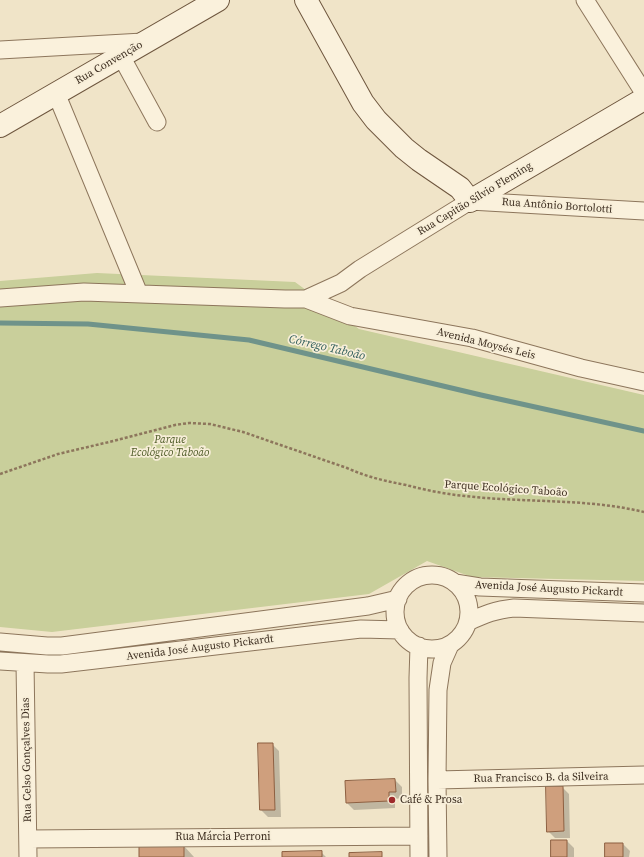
<!DOCTYPE html>
<meta charset="utf-8">
<style>
body{margin:0}
canvas{display:block;background:#f0e4c8}
</style>
<canvas width="644" height="857"></canvas>
<script>
const context = document.querySelector('canvas').getContext('2d');
context.lineJoin = 'round';
function fill(path, color) { context.fillStyle = color; context.fill(path, 'evenodd'); }
function strokePath(path, color, width, dash) { context.strokeStyle = color; context.lineWidth = width; context.lineCap = dash ? 'butt' : 'round'; context.setLineDash(dash || []); context.stroke(path); }
function drawText(font, color, halo, rows, align = 'center') {
  context.font = font + ' "Source Serif 4",serif'; context.lineWidth = 3.5; context.setLineDash([]); context.textBaseline = 'middle'; context.strokeStyle = halo; context.fillStyle = color; for (const [text, x, y, turn = 0] of rows) {
    context.save(); context.translate(x, y); context.rotate((+turn || 0) * Math.PI / 180); context.textAlign = isNaN(turn) ? turn : align; if (halo) context.strokeText(text, 0, 0); context.fillText(text, 0, 0); context.restore();
  }
}
const green = new Path2D(`
 M97 273 295 282 359 329 644 395V581L472 577 427 561 369 594 52 632 0 627V281Z`);
const shadow = new Path2D(`
 M272 744 279 751 281 817H268L261 810Z
 M395 780 402 787V798L395 799V808L354 810 347 803Z
 M562 787 569 794 570 838H555L548 831Z
 M567 841 574 848V857H552Z
 M623 844 630 851 629 857H606Z
 M184 846 194 857H140Z
 M321 852 326 857H283Z`);
const stream = new Path2D(`
 M0 323 88 324 249 340 481 395 644 431`);
const building = new Path2D(`
 M258 743H273L275 810H260Z
 M395 779 396 792H389V801L346 803 345 781Z
 M546 786H563L564 831 547 832Z
 M551 840H567V857H551Z
 M605 843H623V857H605Z
 M184 845V857H139V846Z
 M322 851V857H282V852Z
 M382 852V857H349V853Z`);
const path = new Path2D(`
 M0 474 58 454 109 442 175 425 189 423 210 424 243 432 347 468C367 477 385 481 406 485 425 490 445 494 465 496 525 503 585 498 644 512`);
const street = new Path2D(`
 M585 0 644 93
 M0 50 143 42
 M121 56 157 122
 M56 93 139 294
 M0 298 84 292 285 299H306L341 283 360 269 470 201 644 211
 M306 299 350 316 472 338 581 368 644 382
 M395 612a37 37 0 1 1 74 0a37 37 0 1 1-74 0Z
 M455 583 480 587 644 593
 M468 622C485 614 495 610 514 608L644 613
 M0 642 47 646H62L368 606 398 599
 M0 661 48 664H61L361 629 400 630
 M25 663 28 857
 M437 780 644 775
 M28 839 419 836
 M419 857 418 678 419 646
 M438 857 437 780 438 690 442 663 450 645`);
const secondary = new Path2D(`
 M306 0 363 103 376 120 404 148 419 160 460 188 470 201 644 99
 M0 126 218 0`);
const markers = [
 [392,800,4,"#9e2a2b"]
];
const streetNames = [
 ["Rua Convenção",109,63,-30],
 ["Rua Capitão Sílvio Fleming",475,199,-31],
 ["Rua Antônio Bortolotti",557,206,4],
 ["Avenida Moysés Leis",486,344,14],
 ["Parque Ecológico Taboão",506,489,4],
 ["Avenida José Augusto Pickardt",549,589,3],
 ["Avenida José Augusto Pickardt",200,648,-7],
 ["Rua Celso Gonçalves Dias",27,760,-91],
 ["Rua Francisco B. da Silveira",541,778,-1],
 ["Rua Márcia Perroni",223,837]
];
const parkNames = [
 ["Parque",170,440],
 ["Ecológico Taboão",170,453]
];
const poiNames = [
 ["Café & Prosa",400,800]
];
const waterNames = [
 ["Córrego Taboão",327,348,13]
];
fill(green, '#c9cf9b');
fill(shadow, '#0003');
strokePath(stream, '#6f938a', 5);
fill(building, '#cf9f7d');
strokePath(building, '#8d5f41', 1);
strokePath(street, '#8d765c', 19);
strokePath(secondary, '#6f573f', 24);
strokePath(path, '#8d765c', 2.5, [3, 2]);
strokePath(street, '#faf1dc', 17);
strokePath(secondary, '#faf1dc', 22);
for (const [x, y, r, color] of markers) { const dot = new Path2D(); dot.arc(x, y, r, 0, 2 * Math.PI); context.fillStyle = color; context.fill(dot); strokePath(dot, '#f7eed8', 1.5); }
drawText('11px', '#3d2e20', '#f7eed8', streetNames);
drawText('italic 11px', '#4d5a26', '#f7eed8', parkNames);
drawText('11px', '#3d2e20', '#f7eed8', poiNames, 'left');
drawText('italic 12px', '#2f5d5a', '#f7eed8', waterNames);
</script>
